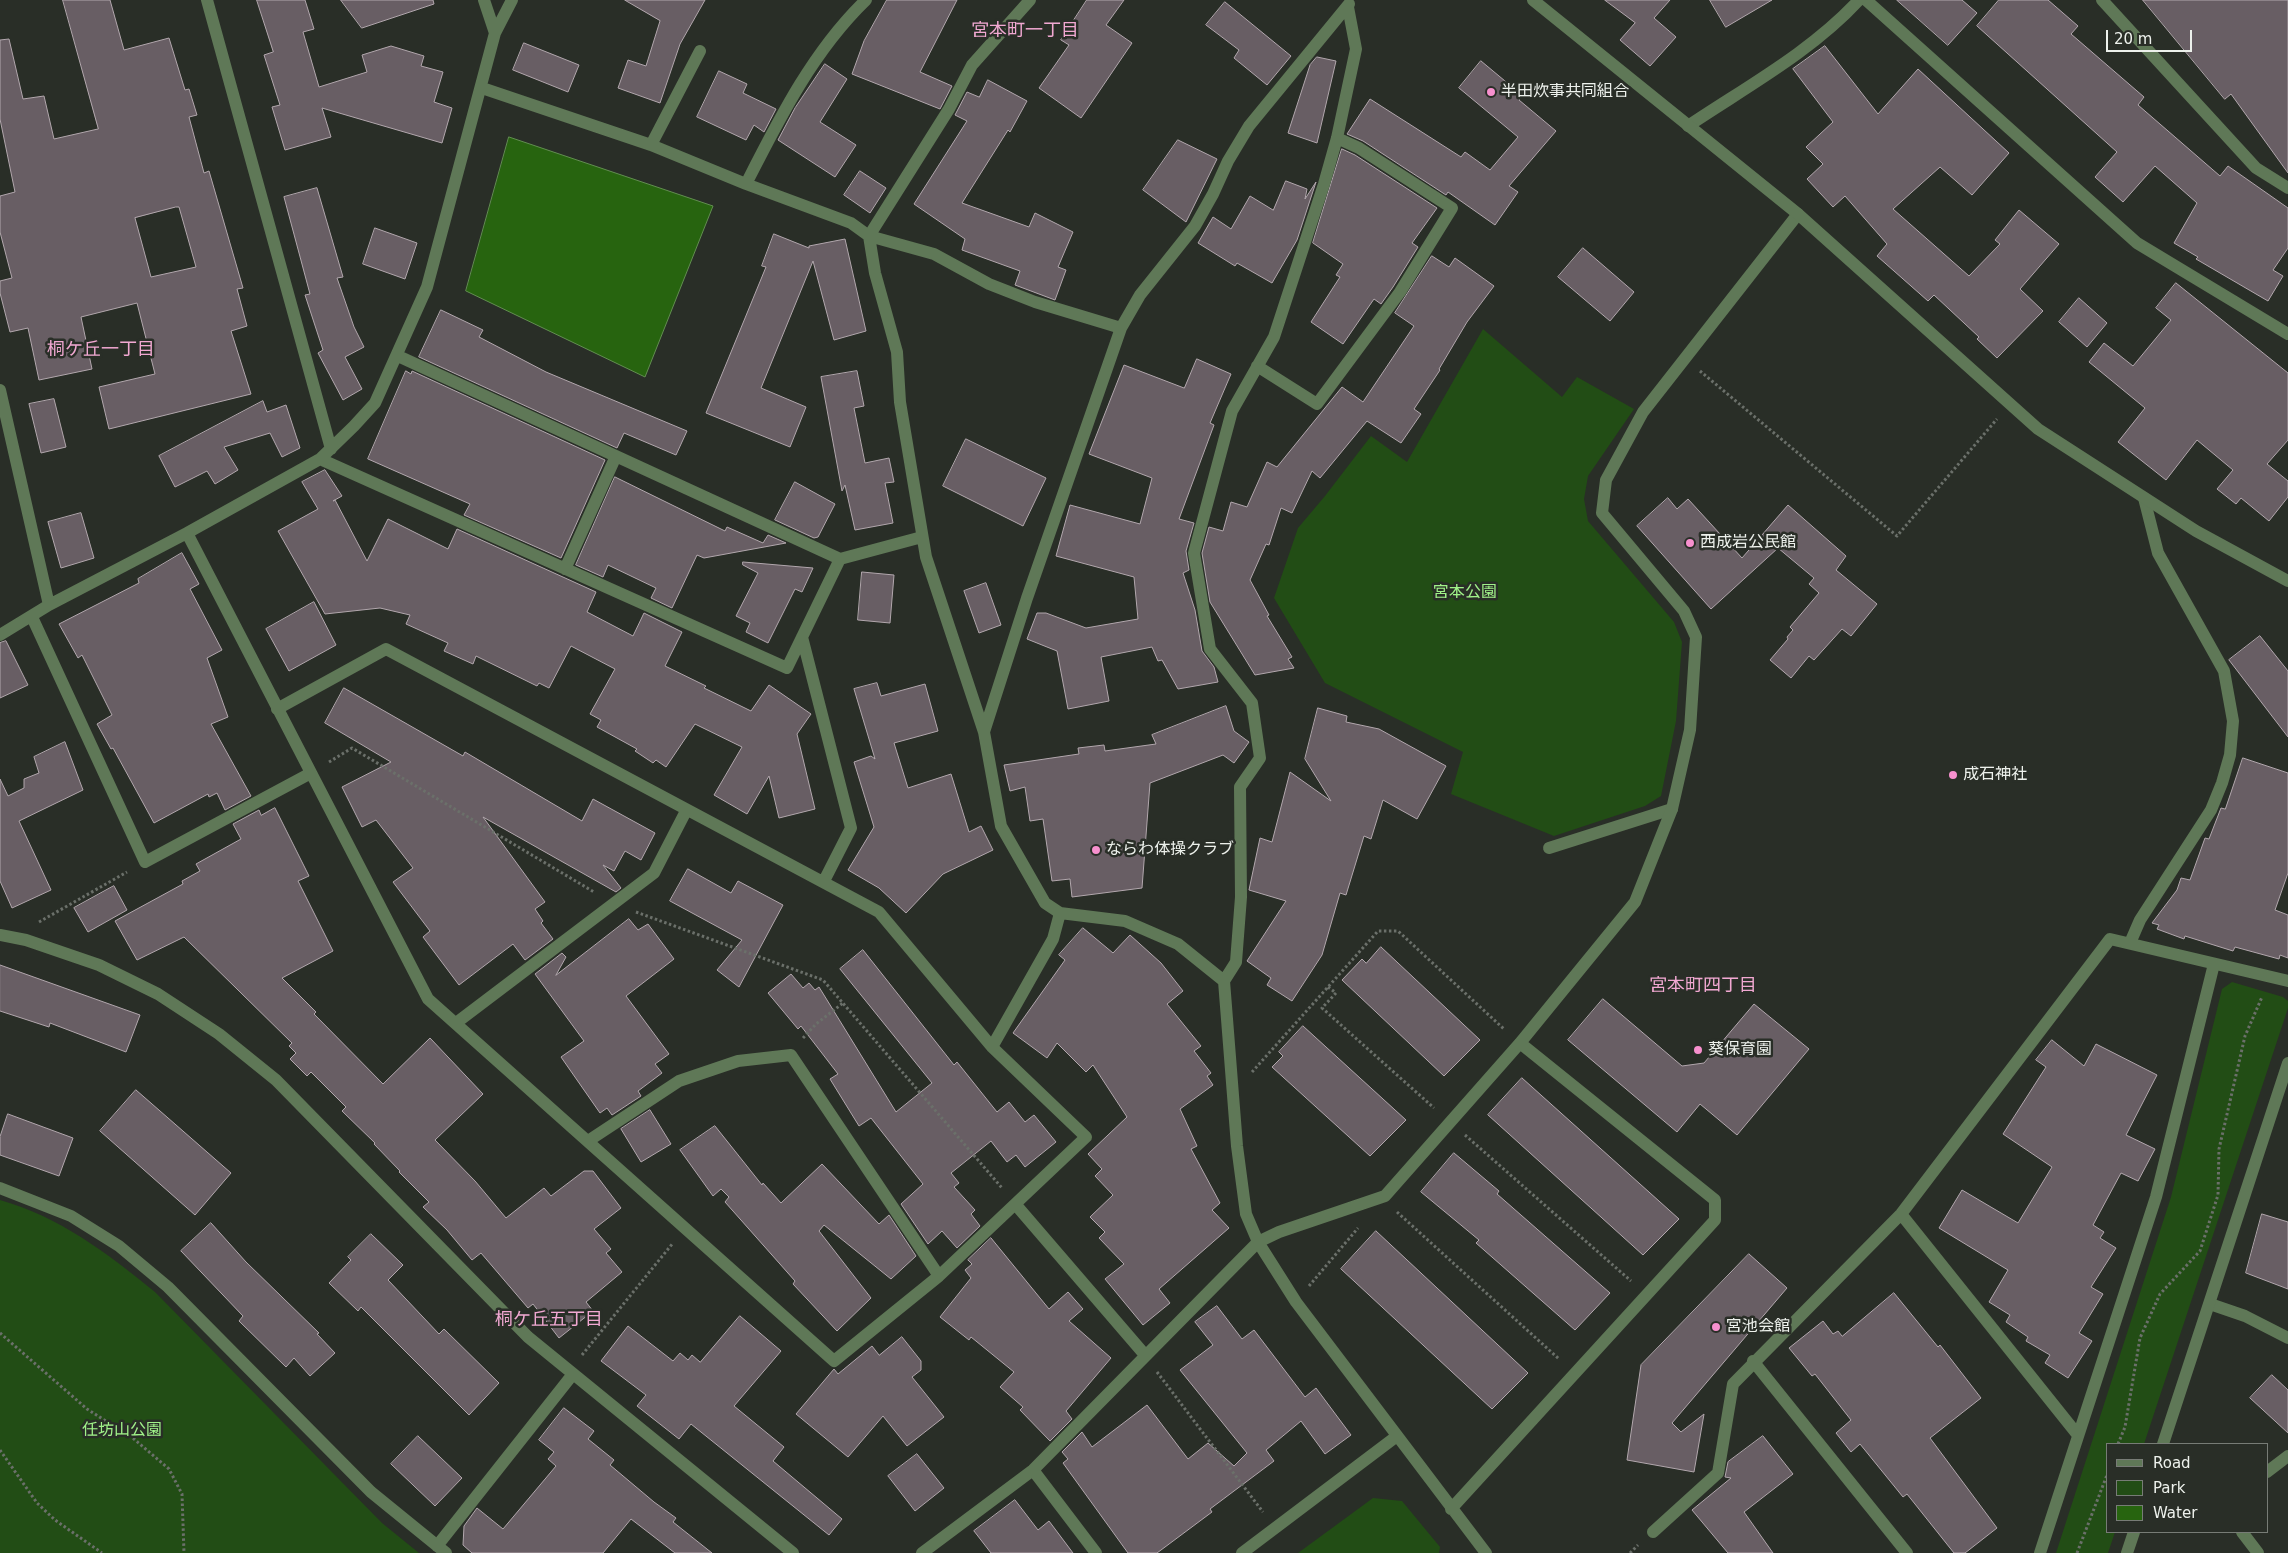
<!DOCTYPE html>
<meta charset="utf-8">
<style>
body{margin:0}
#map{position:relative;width:2288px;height:1553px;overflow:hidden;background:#292e27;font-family:"DejaVu Sans",sans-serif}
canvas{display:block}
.legend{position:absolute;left:2106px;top:1443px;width:162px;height:90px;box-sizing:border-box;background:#292e27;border:1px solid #777c76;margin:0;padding:6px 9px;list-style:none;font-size:15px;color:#edf1ec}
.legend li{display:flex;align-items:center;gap:10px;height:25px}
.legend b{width:25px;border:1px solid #777c76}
.scale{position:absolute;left:2106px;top:30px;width:86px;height:22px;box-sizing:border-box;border:2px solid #edf1ec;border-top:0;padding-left:6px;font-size:15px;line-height:18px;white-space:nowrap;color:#edf1ec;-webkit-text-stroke:4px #292e27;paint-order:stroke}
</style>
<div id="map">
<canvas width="2288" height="1553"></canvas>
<ul class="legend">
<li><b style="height:6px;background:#5f7857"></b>Road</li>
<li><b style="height:14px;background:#224d15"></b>Park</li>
<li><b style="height:14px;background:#27640f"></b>Water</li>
</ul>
<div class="scale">20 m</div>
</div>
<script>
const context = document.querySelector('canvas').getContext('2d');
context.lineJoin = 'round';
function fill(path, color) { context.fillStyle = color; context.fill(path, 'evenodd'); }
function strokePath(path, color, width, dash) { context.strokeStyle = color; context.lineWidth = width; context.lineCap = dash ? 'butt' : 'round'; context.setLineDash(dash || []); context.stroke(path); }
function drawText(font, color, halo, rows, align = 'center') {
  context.font = font + ' "DejaVu Sans","Noto Sans JP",sans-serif'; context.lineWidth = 5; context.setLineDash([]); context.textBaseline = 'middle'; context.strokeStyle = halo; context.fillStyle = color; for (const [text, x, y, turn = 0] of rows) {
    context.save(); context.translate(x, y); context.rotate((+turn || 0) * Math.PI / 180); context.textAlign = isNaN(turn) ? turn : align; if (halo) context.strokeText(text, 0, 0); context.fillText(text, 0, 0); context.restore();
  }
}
const green = new Path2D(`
 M1483 329 1562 397 1577 377 1634 409 1588 476 1584 499 1588 521 1674 622 1682 642 1676 721 1661 796 1645 806 1554 836 1451 794 1463 752 1325 683 1274 598 1298 528 1325 496 1371 436 1407 462Z
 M2232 982 2283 997 2288 1001V1008L2144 1444H2107V1532H2115L2108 1553H2056L2171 1197 2222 989Z
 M0 1200C60 1217 107 1253 155 1292L382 1523 419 1553H0Z
 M1373 1498 1402 1501 1440 1547 1439 1553H1298Z`);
const water = new Path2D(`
 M509 137 713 206 645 377 466 291Z`);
const building = new Path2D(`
 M63 0H110L124 50 169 38 185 90 189 89 197 115 189 117 204 173 209 171 243 288 237 289 247 326 231 331 251 394 109 429 99 387 155 374 137 303 81 317 92 369 39 380 28 328 10 332 0 293V281L12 278 0 232V196L15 192 0 119V40L9 39 23 99 44 96 54 139 98 129ZM176 207H179L196 267 151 277 135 218Z
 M257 0H305L314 29 303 32 319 87 367 72 362 55 391 46 424 56 421 66 443 72 434 102 452 108 442 143 322 108 331 137 285 150 272 107 280 105 264 55 273 52Z
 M341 0H433L434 4 362 28Z
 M625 0H705L680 44 660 103 618 88 628 60 646 66 660 21Z
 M887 0H957L920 72 952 86 940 109 852 74 864 41Z
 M1087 0H1124L1106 25 1132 43 1081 118 1039 88 1069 45 1061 40Z
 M1605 0H1670L1654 18 1676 37 1650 66 1620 40 1635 23Z
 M1710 0H1772L1726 27Z
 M1897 0H1962L1977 13 1948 45Z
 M1999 0H2048L2078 26 2071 34 2144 97 2138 105 2220 176 2228 166 2288 208V248L2273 270 2283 276 2268 301 2196 259 2198 257 2174 243 2197 203 2155 166 2123 202 2095 177 2117 152 1977 26Z
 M2143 0H2288V173L2231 94 2225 99Z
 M1225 2 1291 56 1267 85 1234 58 1239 50 1206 25Z
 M524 43 579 65 568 92 513 70Z
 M1825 46 1878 114 1918 69 2009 153 1972 195 1940 167 1893 209 1969 276 2000 244 1995 240 2019 210 2059 244 2020 289 2043 311 1997 358 1977 339 1979 337 1934 295 1928 301 1877 256 1887 244 1845 196 1833 207 1807 179 1823 164 1806 147 1833 122 1793 69Z
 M1317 57 1336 61 1317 143 1288 133 1310 65Z
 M1481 61 1523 96 1519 100 1556 131 1509 186 1518 192 1495 225 1448 192 1446 195 1363 141 1347 134 1370 99 1461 157 1465 152 1490 170 1518 137 1459 88Z
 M825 64 847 79 820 122 856 145 835 177 778 140 795 108Z
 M719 71 747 84 743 93 776 109 764 132 754 125 746 140 697 117Z
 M988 80 1027 101 1010 132 1008 130 962 203 1029 227 1035 213 1073 232 1058 267 1066 270 1055 300 1015 285 1020 271 962 250 965 239 914 204 967 121 955 115 967 92 979 97Z
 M1178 140 1217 159 1186 222 1143 190Z
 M1342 149 1355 155 1437 208 1412 243 1418 247 1393 287 1381 304 1374 299 1343 344 1311 322 1340 277 1336 275 1343 264 1313 243Z
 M860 171 886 188 870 213 844 195Z
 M1286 181 1307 189 1305 199 1316 182 1297 240 1272 283 1237 263 1235 266 1198 243 1213 217 1231 229 1250 196 1273 210Z
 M317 188 343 277 337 278 354 327 364 347 345 357 362 389 343 400 318 353 323 350 305 295 310 294 284 197Z
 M375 228 417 243 405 279 363 264Z
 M774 234 809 248V246L845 239 866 331 834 340 813 261 761 388 806 407 790 447 706 413 766 267 762 266Z
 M1583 248 1634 292 1610 321 1558 277Z
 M1432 256 1449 267 1455 258 1494 286 1467 322 1439 369 1440 370 1414 409 1421 414 1401 443 1367 421 1320 478 1312 471 1292 513 1281 508 1269 545 1266 544 1250 580 1269 615 1267 616 1292 657 1288 659 1294 668 1255 675 1210 602 1202 553 1209 527 1223 531 1231 502 1247 507 1267 462 1277 467 1342 387 1363 402 1414 326 1395 313Z
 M2176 283 2288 373V440L2267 464 2288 481V497L2269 521 2241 498 2236 504 2217 489 2233 470 2197 440 2166 480 2118 442 2145 408 2089 362 2104 343 2133 366 2171 320 2156 308Z
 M2079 298 2107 323 2087 347 2059 322Z
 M441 310 483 330 479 337 546 372 687 431 676 455 624 433 617 448 419 357Z
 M1197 359 1231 374 1210 423 1214 425 1179 519 1194 523 1186 551 1189 570 1183 573 1195 610 1202 651 1214 667 1218 682 1178 689 1162 660 1158 661 1152 647 1101 657 1109 701 1068 709 1057 651 1027 639 1037 613H1046L1086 628 1138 619 1134 577 1056 556 1070 505 1140 524 1152 478 1089 454 1124 365 1184 388Z
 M406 371 411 374 412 371 605 460 561 558 464 515 470 504 368 459Z
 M857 371 864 406 854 408 865 463 889 458 894 482 885 483 893 523 855 530 845 485 842 491 821 377Z
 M54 399 66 447 41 453 29 404Z
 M263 401 267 412 286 405 300 448 282 457 270 433 224 447 238 470 215 484 207 471 175 487 159 456Z
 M966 439 1046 478 1023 526 943 486Z
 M325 470 342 496 333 501 335 500 367 561 388 519 448 549 457 529 596 592 587 612 633 636 644 613 682 632 665 666 706 686 704 688 751 711 769 685 811 714 797 734 815 809 779 818 769 776 747 814 714 795 742 747 695 724 666 767 656 760 653 763 635 751 637 749 597 727 601 720 590 714 615 669 571 646 549 688 539 683 537 686 476 656 473 664 444 651 448 643 406 624 410 615 380 608 325 614 278 531 318 509 302 482Z
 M615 477 725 531 727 527 763 543 768 535 786 543 704 558 697 555 672 608 651 598 656 588 608 565 603 577 576 565Z
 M795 482 835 504 818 537 814 538 775 520Z
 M1668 498 1677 509 1688 499 1742 558 1788 505 1846 556 1836 570 1877 604 1851 636 1842 629 1814 660 1809 656 1791 678 1770 660 1788 639 1787 637 1793 630 1790 627 1819 593 1809 584 1814 578 1778 548 1711 609 1637 526Z
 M81 513 94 558 61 568 48 522Z
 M182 553 199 584 190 589 222 650 207 658 228 717 211 724 251 796 225 810 217 793 209 797 208 794 154 823 113 748 111 749 97 724 112 715 82 655 78 658 59 624 139 583 138 579Z
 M743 562 813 568 802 592 795 589 768 643 746 632 750 623 736 616 758 573 743 565Z
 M862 572 894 575 890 623 858 620Z
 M986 583 1001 625 979 633 964 591Z
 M314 602 336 645 289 671 266 629Z
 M2260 636 2288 671V737L2229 660Z
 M6 641 28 685 0 698V643Z
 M877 683 881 696 925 684 938 731 894 743 908 788 951 774 969 832 981 826 993 850 943 874 906 913 879 888 848 870 874 827 854 762 871 756 875 759 854 689Z
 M344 688 463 756 465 752 582 821 593 799 655 833 641 860 625 851 614 871 603 865 621 888 616 892 483 817 545 902 535 909 543 921 541 923 553 939 525 960 513 944 459 985 423 937 430 931 393 882 413 868 376 820 362 827 342 787 391 762 325 723Z
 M1226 706 1234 731 1249 742 1234 763 1223 755 1150 783 1142 888 1072 897 1070 879 1052 881 1043 819 1030 821 1025 787 1010 791 1004 765 1079 754 1078 748 1104 745 1105 751 1156 744 1152 735Z
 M1318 708 1347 716 1346 722 1379 729 1446 766 1417 819 1383 800 1371 839 1364 836 1346 895 1340 893 1322 955 1292 1001 1267 985 1271 978 1247 961 1286 901 1249 890 1260 838 1272 842 1290 772 1331 801 1305 759Z
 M65 742 83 790 19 821 51 890 12 908 0 881V779L8 796 24 788V779L39 773 34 757Z
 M2243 758 2288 773V873L2275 910 2288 915V958L2280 955 2279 959 2235 947 2233 951 2185 936 2184 939 2157 929 2159 925 2152 923 2177 890 2181 878 2190 880 2205 838 2209 839 2221 808 2225 809Z
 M275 808 309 876 298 881 333 951 282 978 316 1012 314 1014 383 1084 430 1038 483 1094 435 1140 475 1181 506 1218 544 1188 551 1196 584 1171H593L621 1208 594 1229 611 1249 606 1253 622 1272 586 1302 593 1311 559 1338 533 1304 528 1308 481 1253 472 1260 447 1230 423 1207 429 1202 399 1172 400 1171 374 1144 375 1143 342 1111 346 1107 311 1072 307 1076 290 1059 296 1053 289 1046 292 1043 184 937 137 960 115 921 183 884 182 881 200 871 196 864 241 839 233 824 259 810 261 815Z
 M688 869 731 893 738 881 783 905 739 987 717 970 742 940 670 901Z
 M114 886 127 910 88 932 74 908Z
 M629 919 638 930 648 924 674 959 626 996 669 1054 655 1064 662 1073 638 1091 641 1096 612 1115 607 1108 600 1113 561 1057 584 1041 535 974 562 953 566 957 556 975Z
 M1083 928 1113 953 1130 935 1161 963 1183 991 1167 1004 1201 1046 1194 1051 1211 1073 1207 1076 1213 1085 1180 1109 1197 1146 1191 1149 1220 1203 1212 1210 1229 1228 1159 1289 1170 1303 1143 1325 1105 1279 1124 1264 1099 1238 1105 1232 1090 1217 1113 1195 1095 1176 1102 1169 1088 1154 1127 1117 1093 1065 1086 1072 1057 1043 1047 1058 1013 1033 1065 960 1059 955Z
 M1381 947 1480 1040 1444 1076 1342 980 1362 959 1366 963Z
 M863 950 954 1065 957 1062 997 1112 1009 1102 1025 1122 1034 1115 1056 1142 1025 1167 1016 1155 1007 1162 991 1141 951 1173 959 1183 954 1187 975 1210 971 1214 980 1226 957 1248 942 1231 928 1244 901 1204 923 1184 871 1118 859 1126 830 1079 838 1074 801 1026 798 1029 768 993 791 974 803 988 809 983 815 990 819 987 896 1112 932 1083 840 969Z
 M0 965 140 1015 126 1052 50 1023 49 1027 0 1011Z
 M1603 999 1682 1066 1704 1063 1754 1004 1809 1049 1737 1135 1700 1104 1677 1132 1568 1040Z
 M1303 1026 1406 1120 1370 1156 1272 1067 1283 1056 1279 1052Z
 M2052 1040 2084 1066 2096 1044 2157 1075 2126 1135 2155 1149 2138 1181 2121 1173 2093 1225 2104 1232 2100 1238 2116 1248 2091 1287 2103 1294 2079 1333 2092 1341 2068 1378 2045 1363 2050 1355 2026 1341 2028 1337 2006 1322 2010 1315 1989 1302 2008 1270 1939 1228 1962 1190 2018 1223 2052 1167 2003 1134 2046 1067 2036 1060Z
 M1522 1078 1679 1219 1643 1255 1488 1115Z
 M136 1090 231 1173 195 1215 100 1131Z
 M650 1110 671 1144 641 1162 621 1129Z
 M8 1114 73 1138 59 1176 0 1155V1137Z
 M715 1126 762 1185 763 1183 781 1203 822 1164 879 1224 889 1215 916 1256 891 1279 824 1225 819 1231 871 1298 837 1331 793 1284 795 1281 725 1202 729 1197 721 1189 713 1196 680 1150Z
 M1454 1153 1499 1191 1497 1194 1610 1293 1575 1330 1476 1243 1479 1240 1421 1192Z
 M2262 1214 2288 1222V1289L2246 1273Z
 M211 1223 246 1262 319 1333 317 1334 335 1353 310 1376 294 1358 286 1367 239 1321 243 1316 181 1251Z
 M1376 1231 1528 1373 1492 1409 1341 1269Z
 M371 1234 403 1265 388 1280 439 1334 444 1329 499 1383 469 1415 361 1307 358 1311 329 1283 351 1260 348 1257Z
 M991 1238 1049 1309 1068 1292 1083 1309 1069 1321 1111 1358 1066 1411 1072 1419 1050 1441 1020 1410 1023 1407 1000 1387 1014 1372 971 1337 969 1340 940 1317 971 1278 965 1270 972 1264 968 1260Z
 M1749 1254 1787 1288 1672 1423 1681 1432 1704 1414 1694 1472 1627 1460 1641 1365Z
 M1894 1293 1938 1347 1940 1345 1981 1398 1930 1438 1997 1528 1965 1553H1954L1907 1494 1903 1497 1860 1444 1851 1452 1836 1433 1851 1420 1815 1374 1812 1376 1789 1348 1823 1321 1833 1334 1838 1331 1842 1336Z
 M1217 1306 1242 1339 1254 1330 1305 1397 1316 1388 1351 1435 1325 1454 1301 1421 1266 1450 1274 1461 1210 1509 1212 1512 1157 1553H1128L1063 1463 1068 1459 1062 1452 1082 1432 1092 1447 1147 1405 1188 1459 1208 1443 1234 1466 1247 1453 1180 1370 1213 1345 1195 1322Z
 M740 1316 781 1351 734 1406 784 1447 773 1461 842 1519 829 1535 691 1424 679 1439 637 1406 646 1395 601 1361 628 1326 673 1361 680 1353 688 1360 692 1355 700 1362Z
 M902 1337 921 1361V1370L912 1377 944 1417 907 1446 883 1416 848 1457 796 1414 834 1369 838 1374 872 1346 879 1355Z
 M2272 1375 2288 1390V1433L2250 1398Z
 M564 1408 594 1431 588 1439 614 1460 610 1465 654 1502 676 1518 673 1522 712 1553H675L631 1519 603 1553H472L463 1545 464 1526 477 1508 503 1529 556 1466 548 1459 554 1452 539 1440Z
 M418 1436 462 1478 435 1506 391 1464Z
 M1763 1436 1793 1474 1744 1512 1773 1553H1728L1692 1510 1731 1478 1725 1477 1728 1462Z
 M917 1454 944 1488 915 1511 888 1476Z
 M1015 1500 1038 1530 1049 1521 1073 1553H991L974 1531Z`);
const path = new Path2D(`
 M1700 371 1897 536 1997 419
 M329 762 352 748 594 892
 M636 912 823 980 1002 1188
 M39 922 127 872
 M1328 987 1336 993 1322 1008 1434 1108
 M803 1038 816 1024 843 1003
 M1252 1072 1378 931H1398L1505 1030
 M1465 1135 1631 1281
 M1397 1212 1559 1359
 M1309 1286 1358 1228
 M0 1333 87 1409 134 1439 169 1469 182 1494 184 1553
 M582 1355 673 1243
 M1157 1372 1263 1512
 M2118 1444 2125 1427 2140 1338 2160 1294 2200 1251 2218 1195 2219 1149 2245 1036 2262 997
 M0 1450 37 1503 55 1520 102 1553
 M1630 1553 1638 1545
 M2077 1553 2107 1475`);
const service = new Path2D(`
 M1549 848 1672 809`);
const minor = new Path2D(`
 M207 0 331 449
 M484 0 495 33
 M1030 0 972 65 949 109 869 236 875 273 897 352 900 402 926 557 984 732 1001 826 1045 903 1060 913 1125 921 1178 944 1224 981 1237 1146 1246 1214 1258 1242 1296 1302 1486 1553
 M1866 0 2137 243 2288 334
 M2102 0 2256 168 2288 188
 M482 88 651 145 746 184 851 223 869 236 934 254 989 284 1035 302 1121 328
 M1688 126C1746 87 1811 52 1859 0
 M651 145 700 51
 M746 184C779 119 813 51 866 0
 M1257 366 1317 404 1400 292 1452 208 1359 148 1337 138
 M0 390 49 605
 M320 459 787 668 840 559 398 356
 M187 533 428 999 834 1361 939 1276 1086 1137 992 1047 879 912 386 649 277 709
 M840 559 922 537
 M565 569 616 456
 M32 617 145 862 311 773
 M0 635 49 605 187 533 320 459 354 426 375 403 427 287 495 33 512 0
 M802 637 851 828 824 881
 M984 732 1027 598 1121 328 1140 295 1195 226 1213 194 1228 161 1249 126 1349 4
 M0 935 26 940 99 965 158 994 219 1034 276 1080 528 1337 793 1553
 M2130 943 2140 920 2211 810 2222 783 2230 755 2233 721 2224 671 2158 553 2144 498
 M1224 981 1236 962 1241 897 1240 787 1260 758 1252 703 1210 649 1194 553 1232 411 1274 337 1324 184 1337 138 1356 49 1348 7
 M456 1023 654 873 686 811
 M992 1047 1053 939 1060 913
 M588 1141 679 1081 738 1061 791 1055 939 1276
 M0 1188 71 1216 119 1246 168 1287 371 1492 446 1553
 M1016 1205 1145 1355
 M1901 1214 2077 1434
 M2210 1304 2245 1316 2288 1338
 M1753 1361 1907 1553
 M1033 1470 1096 1553
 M2267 1472 2288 1456
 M1451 1509 1715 1220V1200L1520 1043
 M1653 1532 1718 1473 1733 1384 1901 1214 2110 939 2288 981
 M2242 1532 2258 1553
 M437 1546 573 1374
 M922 1553 1033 1470 1258 1242 1279 1232 1385 1196 1520 1043 1635 902 1672 809 1690 730 1696 637 1684 611 1602 513 1606 480 1643 412 1798 214
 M1242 1553 1397 1436
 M2040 1553 2156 1197 2214 964`);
const tertiary = new Path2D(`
 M1533 0 1798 214 2038 429 2196 531 2288 581
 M2163 1444 2288 1063
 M2127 1553 2134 1532`);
const markers = [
 [1491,92,5,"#f790ce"],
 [1690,543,5,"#f790ce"],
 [1953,775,5,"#f790ce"],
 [1096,850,5,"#f790ce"],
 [1698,1050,5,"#f790ce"],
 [1716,1327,5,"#f790ce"]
];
const poiNames = [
 ["半田炊事共同組合",1501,92],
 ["西成岩公民館",1700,543],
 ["成石神社",1963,775],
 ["ならわ体操クラブ",1106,850],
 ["葵保育園",1708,1050],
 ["宮池会館",1726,1327]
];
const parkNames = [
 ["宮本公園",1465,593],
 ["任坊山公園",122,1431]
];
const neighbourhoodNames = [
 ["宮本町一丁目",1025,31],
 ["桐ケ丘一丁目",101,350],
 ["宮本町四丁目",1703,986],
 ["桐ケ丘五丁目",549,1320]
];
fill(green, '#224d15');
fill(water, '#27640f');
strokePath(water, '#628e51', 1);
fill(building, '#685e64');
strokePath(building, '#b2a7ad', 1);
strokePath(path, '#6b706a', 3, [2.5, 2.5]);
strokePath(service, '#5f7857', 12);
strokePath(minor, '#5f7857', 12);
strokePath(tertiary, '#5f7857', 12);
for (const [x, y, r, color] of markers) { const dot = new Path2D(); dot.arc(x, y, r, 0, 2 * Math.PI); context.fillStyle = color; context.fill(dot); strokePath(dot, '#292e27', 2); }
drawText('16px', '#edf1ec', '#292e27', poiNames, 'left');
drawText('16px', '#a0f289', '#292e27', parkNames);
drawText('18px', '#f1a8d2', '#292e27', neighbourhoodNames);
</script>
